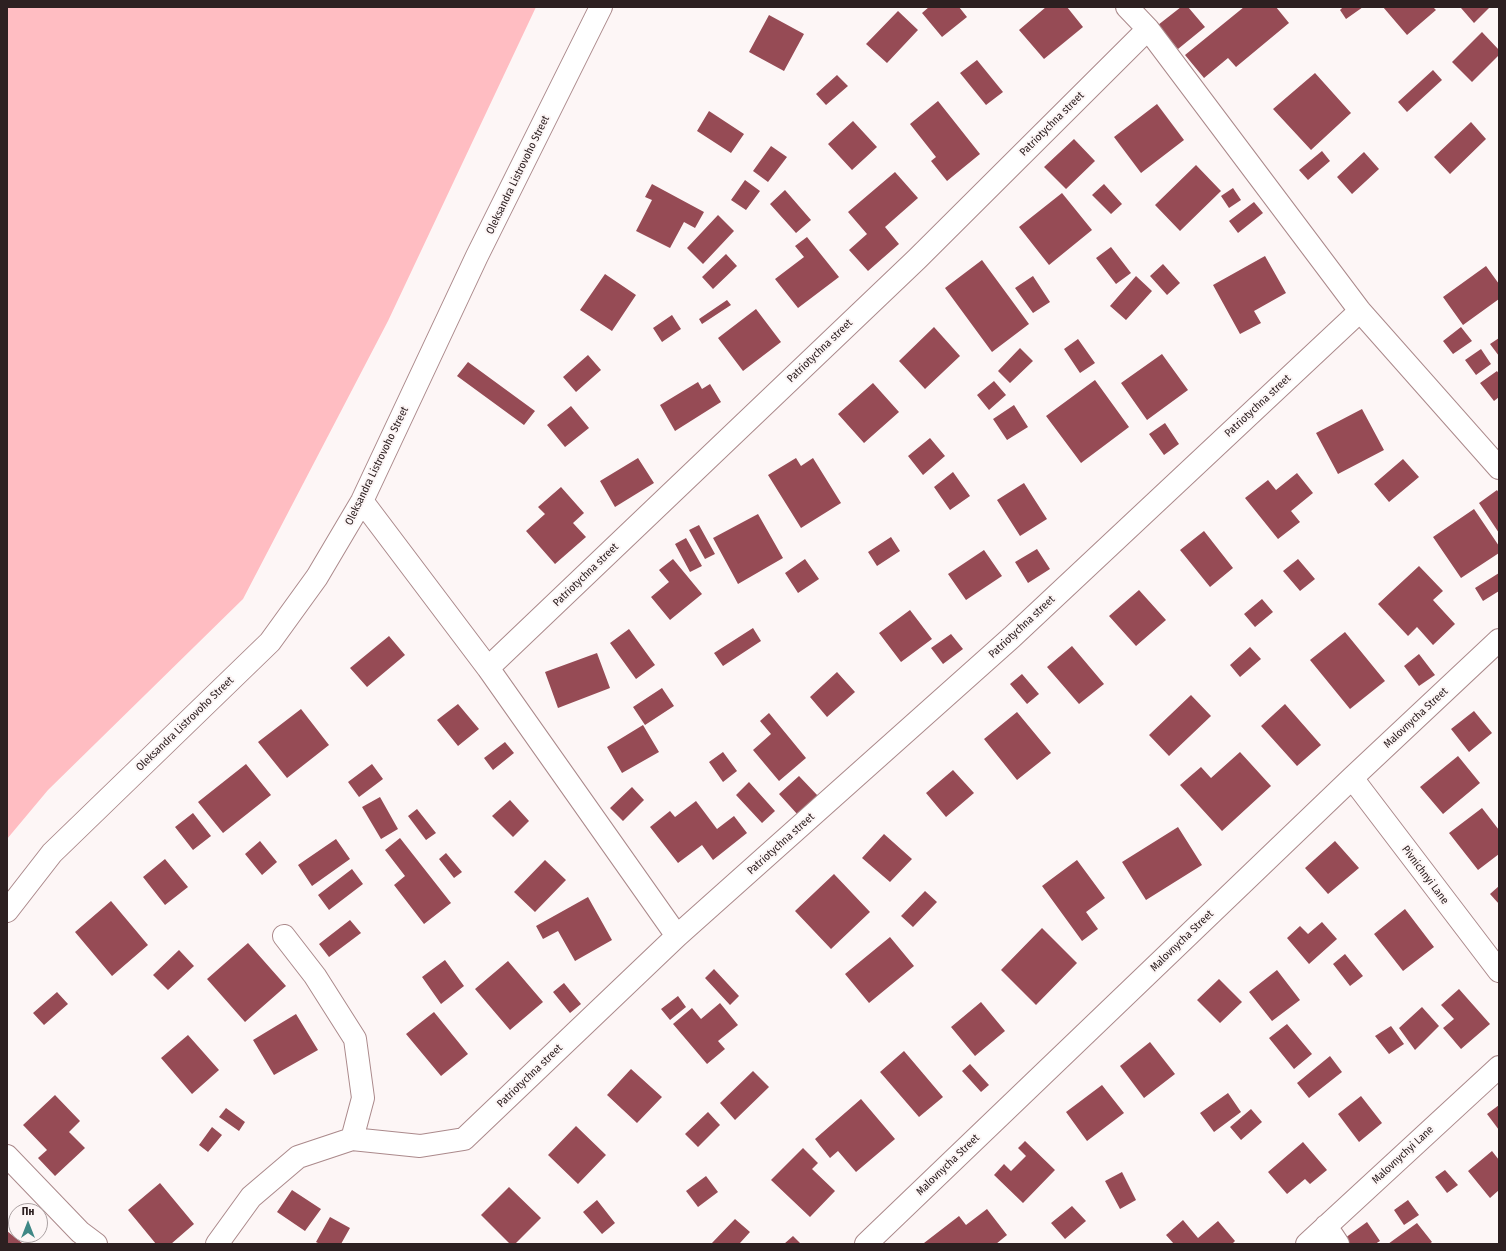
<!DOCTYPE html>
<meta charset="utf-8">
<style>
body{margin:0}
#map{position:relative;width:1506px;height:1251px;overflow:hidden;background:#fdf6f6;font-family:"Fira Sans Condensed",sans-serif}
canvas{display:block}
.frame{position:absolute;inset:0;border:8px solid #2d2021;pointer-events:none}
.north{position:absolute;left:8px;top:1203px;width:40px;height:40px;box-sizing:border-box;background:#fdf6f6;border:1px solid #aaa0a1;border-radius:50%;rotate:0deg;font-size:11px;font-weight:700;line-height:16px;text-align:center;color:#2d2021}
.north::after{content:'';display:block;margin:auto;width:14px;height:18px;background:#408886;clip-path:polygon(50% 0,100% 100%,50% 72%,0 100%)}
</style>
<div id="map">
<canvas width="1506" height="1251"></canvas>
<div class="frame"></div>
<div class="north">Пн</div>
</div>
<script>
const context = document.querySelector('canvas').getContext('2d');
context.lineJoin = 'round';
function fill(path, color) { context.fillStyle = color; context.fill(path, 'evenodd'); }
function strokePath(path, color, width, dash) { context.strokeStyle = color; context.lineWidth = width; context.lineCap = dash ? 'butt' : 'round'; context.setLineDash(dash || []); context.stroke(path); }
function drawText(font, color, halo, rows, align = 'center') {
  context.font = font + ' "Fira Sans Condensed",sans-serif'; context.lineWidth = 4; context.setLineDash([]); context.textBaseline = 'middle'; context.strokeStyle = halo; context.fillStyle = color; for (const [text, x, y, turn = 0] of rows) {
    context.save(); context.translate(x, y); context.rotate((+turn || 0) * Math.PI / 180); context.textAlign = isNaN(turn) ? turn : align; if (halo) context.strokeText(text, 0, 0); context.fillText(text, 0, 0); context.restore();
  }
}
const green = new Path2D(`
 M7 7H536L388 321 243 599 48 790 7 839Z`);
const building = new Path2D(`
 M929 7H959L967 17 942 37 922 13Z
 M1046 7H1067L1083 27 1044 59 1019 30Z
 M1181 7H1188L1205 27 1178 49 1158 25Z
 M1244 7H1276L1289 23 1236 67 1228 58 1204 78 1185 55Z
 M1343 7H1363L1346 19 1340 10Z
 M1383 7H1433L1436 10 1407 35Z
 M1462 7H1490L1474 23 1461 8Z
 M898 11 918 30 887 63 866 44Z
 M769 15 804 34 784 71 749 52Z
 M1482 32 1499 50V55L1472 82 1452 62Z
 M977 60 1003 92 986 105 960 73Z
 M1433 70 1442 80 1407 112 1398 102Z
 M1315 73 1351 113 1311 150 1273 109Z
 M837 75 848 86 826 105 816 94Z
 M938 101 980 154 947 181 931 161 936 157 910 124Z
 M1157 104 1184 140 1141 173 1114 137Z
 M709 111 744 134 731 153 697 131Z
 M853 121 877 147 852 170 828 144Z
 M1471 122 1486 139 1450 174 1434 157Z
 M1074 139 1095 161 1066 189 1044 167Z
 M771 146 787 157 768 182 753 171Z
 M1322 151 1330 161 1308 180 1299 170Z
 M1364 152 1379 169 1352 194 1337 177Z
 M1196 165 1221 191 1180 231 1155 205Z
 M895 172 918 198 885 227 899 244 868 271 849 250 867 234 848 212Z
 M745 180 760 191 746 210 731 200Z
 M652 184 704 212 695 228 684 222 670 248 636 231 652 200 645 197Z
 M1104 184 1122 204 1111 214 1092 195Z
 M1233 188 1241 200 1229 208 1221 196Z
 M785 190 811 220 796 233 770 204Z
 M1062 193 1092 230 1049 265 1019 227Z
 M1254 202 1263 213 1238 233 1229 221Z
 M718 215 734 231 703 264 687 248Z
 M807 237 839 277 798 308 775 279 804 257 795 246Z
 M1111 247 1131 273 1116 284 1096 258Z
 M726 254 737 266 713 289 702 277Z
 M1265 256 1286 293 1254 311 1261 323 1240 334 1213 285Z
 M982 260 1029 324 992 352 945 288Z
 M1163 264 1180 283 1167 295 1150 276Z
 M1486 266 1499 284V299L1463 325 1443 297Z
 M605 274 636 295 612 331 580 310Z
 M1033 276 1050 302 1033 313 1015 288Z
 M1136 276 1152 291 1126 320 1110 306Z
 M727 300 731 305 702 324 699 319Z
 M756 309 781 342 743 371 718 338Z
 M672 315 681 329 662 342 653 328Z
 M934 327 960 356 925 389 899 361Z
 M1461 327 1472 341 1453 354 1443 341Z
 M1499 338V356L1490 344Z
 M1078 339 1095 363 1080 373 1064 349Z
 M1020 348 1033 361 1010 383 998 371Z
 M1481 349 1491 364 1476 375 1465 360Z
 M1162 354 1188 390 1147 420 1121 383Z
 M588 355 601 370 576 392 563 377Z
 M468 362 535 411 524 425 457 376Z
 M1497 371 1499 374V397L1494 401 1480 383Z
 M1095 380 1129 427 1081 463 1046 416Z
 M994 381 1006 395 989 410 977 395Z
 M698 382 702 389 710 384 721 402 675 431 660 405Z
 M873 383 899 412 864 443 838 414Z
 M1014 405 1028 427 1007 440 993 419Z
 M571 406 589 428 565 447 547 425Z
 M1362 409 1384 450 1338 474 1316 433Z
 M1165 423 1179 444 1164 455 1149 434Z
 M930 438 945 456 923 475 908 456Z
 M638 458 654 483 615 507 600 481Z
 M796 458 801 466 813 458 841 503 801 528 768 475Z
 M1403 459 1419 477 1389 502 1374 484Z
 M953 472 970 496 950 510 934 487Z
 M1297 473 1313 493 1291 511 1300 522 1278 539 1245 498 1268 480 1276 490Z
 M1024 483 1047 519 1020 536 997 500Z
 M561 487 584 513 573 523 586 537 555 564 526 531 545 514 538 507Z
 M1497 490 1499 493V533L1479 503Z
 M1474 509 1499 546V553L1461 578 1433 537Z
 M758 514 783 558 738 584 713 538Z
 M699 525 715 554 705 559 689 530Z
 M1204 531 1233 568 1210 587 1180 550Z
 M891 537 900 551 877 566 868 552Z
 M686 538 702 566 690 572 675 544Z
 M1037 549 1050 569 1028 583 1015 562Z
 M984 550 1002 576 966 600 948 574Z
 M673 559 702 594 670 620 651 597 669 582 659 570Z
 M805 559 819 579 798 593 785 573Z
 M1298 559 1315 579 1300 591 1283 571Z
 M1419 566 1443 591 1433 600 1455 624 1433 645 1417 627 1408 636 1378 604Z
 M1499 573V591L1483 601 1475 588Z
 M1139 590 1166 620 1136 646 1109 616Z
 M1262 599 1273 612 1255 627 1244 614Z
 M910 610 932 639 901 662 879 633Z
 M753 628 761 641 723 666 714 653Z
 M629 629 655 665 636 679 610 643Z
 M1345 632 1385 681 1350 709 1310 660Z
 M951 634 963 649 943 664 931 648Z
 M389 636 405 655 367 687 350 668Z
 M1072 646 1104 684 1079 704 1047 667Z
 M1250 647 1261 659 1240 677 1230 665Z
 M597 653 610 688 558 708 545 672Z
 M1419 654 1435 675 1419 686 1404 666Z
 M837 672 855 692 827 717 810 697Z
 M1022 674 1039 694 1027 704 1010 684Z
 M662 688 674 706 645 725 633 707Z
 M1191 695 1211 716 1169 756 1149 735Z
 M458 704 479 729 458 746 437 720Z
 M1285 704 1321 745 1297 766 1261 726Z
 M301 709 329 745 287 778 258 742Z
 M1474 711 1492 733 1469 752 1451 729Z
 M1017 712 1051 753 1017 780 984 739Z
 M769 713 806 758 779 781 753 750 771 734 760 721Z
 M643 725 659 752 622 773 607 747Z
 M505 742 514 753 493 770 484 758Z
 M723 752 737 771 723 782 709 762Z
 M1240 752 1271 786 1222 831 1180 785 1201 767 1211 778Z
 M1458 756 1480 783 1443 814 1420 787Z
 M246 764 271 795 223 833 198 802Z
 M372 764 383 779 359 797 348 782Z
 M953 770 974 793 946 817 926 793Z
 M799 776 818 796 798 815 779 794Z
 M749 782 775 811 762 823 736 795Z
 M632 787 644 800 623 821 610 808Z
 M380 797 398 829 381 839 362 807Z
 M510 800 529 821 513 837 492 816Z
 M696 801 717 829 734 816 747 833 713 860 702 845 678 863 650 827 670 811 675 817Z
 M1482 808 1499 830V854L1478 870 1449 833Z
 M417 809 436 833 426 840 408 816Z
 M193 813 211 836 193 850 175 827Z
 M1178 827 1202 865 1146 900 1122 862Z
 M884 834 912 859 890 882 862 858Z
 M400 838 451 903 424 924 394 885 405 876 385 850Z
 M336 839 350 859 312 886 298 865Z
 M260 841 277 862 262 875 245 854Z
 M1335 841 1359 868 1328 894 1305 868Z
 M446 853 462 872 454 878 439 859Z
 M165 859 188 887 165 905 143 877Z
 M545 860 566 880 535 912 514 892Z
 M1077 860 1105 898 1086 912 1098 929 1082 941 1042 886Z
 M352 869 363 884 329 910 318 895Z
 M834 874 870 912 831 949 795 911Z
 M1499 886V904L1490 894Z
 M925 891 937 902 913 927 901 916Z
 M588 897 612 940 575 961 558 931 543 939 536 926Z
 M111 901 148 945 112 976 75 932Z
 M1405 909 1434 947 1403 971 1374 934Z
 M350 920 361 933 329 957 319 944Z
 M1322 922 1337 939 1309 964 1287 938 1300 926 1308 934Z
 M1042 928 1077 963 1036 1005 1001 970Z
 M890 937 914 966 869 1003 845 974Z
 M248 943 286 986 245 1022 207 979Z
 M179 950 194 966 168 990 153 975Z
 M1345 954 1363 976 1350 986 1333 964Z
 M445 960 464 986 441 1004 422 977Z
 M508 961 543 1002 510 1030 475 989Z
 M714 969 739 996 730 1005 705 978Z
 M1277 970 1300 1000 1272 1021 1249 992Z
 M1219 979 1242 1002 1220 1023 1197 1000Z
 M564 983 581 1004 570 1013 553 992Z
 M1459 989 1490 1024 1461 1049 1443 1028 1454 1019 1441 1005Z
 M57 992 68 1004 44 1025 33 1013Z
 M678 996 686 1007 670 1020 661 1009Z
 M981 1002 1005 1031 975 1056 951 1027Z
 M720 1003 738 1025 718 1041 725 1049 707 1064 673 1024 692 1008 701 1019Z
 M1422 1007 1439 1026 1415 1050 1399 1028Z
 M434 1012 468 1054 441 1076 406 1034Z
 M296 1014 318 1050 274 1075 253 1040Z
 M1287 1024 1312 1054 1294 1069 1269 1038Z
 M1391 1026 1404 1044 1389 1054 1375 1036Z
 M188 1035 219 1070 192 1094 161 1058Z
 M1150 1042 1175 1074 1144 1098 1120 1066Z
 M904 1051 943 1097 919 1117 880 1072Z
 M1330 1056 1342 1072 1309 1098 1297 1083Z
 M970 1064 989 1085 981 1092 962 1071Z
 M631 1069 662 1097 637 1123 607 1095Z
 M753 1071 769 1087 735 1120 720 1103Z
 M1102 1085 1124 1113 1087 1141 1066 1112Z
 M1228 1093 1241 1112 1214 1132 1200 1113Z
 M55 1095 80 1121 69 1132 85 1148 55 1176 38 1158 47 1150 23 1125Z
 M1361 1096 1382 1123 1359 1142 1338 1114Z
 M861 1099 895 1139 856 1172 838 1151 830 1158 815 1139Z
 M1499 1105V1130L1487 1114Z
 M226 1108 245 1122 239 1131 219 1117Z
 M1251 1109 1262 1122 1241 1140 1230 1127Z
 M708 1112 720 1125 698 1147 685 1134Z
 M576 1126 606 1155 578 1184 548 1155Z
 M212 1127 222 1135 208 1152 199 1145Z
 M1025 1141 1055 1170 1023 1203 994 1175 1004 1164 1011 1171 1026 1156 1018 1148Z
 M1303 1142 1327 1170 1310 1184 1305 1179 1287 1194 1268 1172Z
 M803 1148 818 1163 812 1169 835 1191 810 1217 771 1180Z
 M1492 1151 1499 1160V1190L1490 1198 1468 1171Z
 M1445 1170 1458 1185 1447 1193 1435 1177Z
 M1122 1172 1136 1200 1120 1209 1105 1181Z
 M706 1176 718 1192 698 1207 686 1191Z
 M160 1183 194 1224 171 1244H156L128 1210Z
 M509 1187 541 1218 515 1244H510L481 1215Z
 M292 1190 321 1209 305 1231 277 1212Z
 M597 1200 615 1223 602 1234 583 1212Z
 M1408 1200 1419 1215 1404 1225 1394 1210Z
 M1072 1206 1086 1221 1065 1239 1051 1223Z
 M987 1209 1007 1235 996 1244H924V1243L959 1216 966 1225Z
 M330 1217 350 1228 341 1244H320L316 1242Z
 M735 1219 750 1232 740 1243 741 1244H711Z
 M1183 1220 1198 1238 1218 1221 1235 1241 1232 1244H1174L1166 1235Z
 M1367 1222 1380 1241 1375 1244H1349L1345 1238Z
 M1417 1223 1432 1242 1429 1244H1388Z
 M7 1231 22 1243 21 1244H7Z
 M793 1236 801 1244H784Z`);
const minor = new Path2D(`
 M1127 7 1148 29 1360 311 1499 468
 M362 501 488 668 677 936
 M488 668 917 259 1148 29
 M1352 778 1499 971
 M7 911 52 853 270 642 317 577 362 501 477 256 601 7
 M284 936 315 976 355 1039 363 1098 352 1139
 M7 1156 80 1232 96 1244
 M1326 1226 1338 1244
 M217 1244 251 1197 298 1157 352 1139 420 1146 464 1139 677 936 1012 637 1360 311
 M866 1244 1352 778 1499 640
 M1307 1244 1499 1067`);
const streetNames = [
 ["Patriotychna street",1052,124,-45],
 ["Oleksandra Listrovoho Street",518,175,-64],
 ["Patriotychna street",820,351,-44],
 ["Patriotychna street",1258,406,-43],
 ["Oleksandra Listrovoho Street",377,466,-64],
 ["Patriotychna street",586,575,-44],
 ["Patriotychna street",1022,627,-43],
 ["Malovnycha Street",1416,718,-43],
 ["Oleksandra Listrovoho Street",185,724,-44],
 ["Patriotychna street",781,844,-42],
 ["Pivnichnyi Lane",1425,875,53],
 ["Malovnycha Street",1182,941,-44],
 ["Patriotychna street",530,1076,-44],
 ["Malovnychyi Lane",1403,1155,-43],
 ["Malovnycha Street",948,1165,-44]
];
fill(green, '#ffbdc2');
fill(building, '#964b55');
strokePath(minor, '#ab898b', 24);
strokePath(minor, '#fff', 22);
drawText('11px', '#2d2021', '#fdf6f6', streetNames);
</script>
